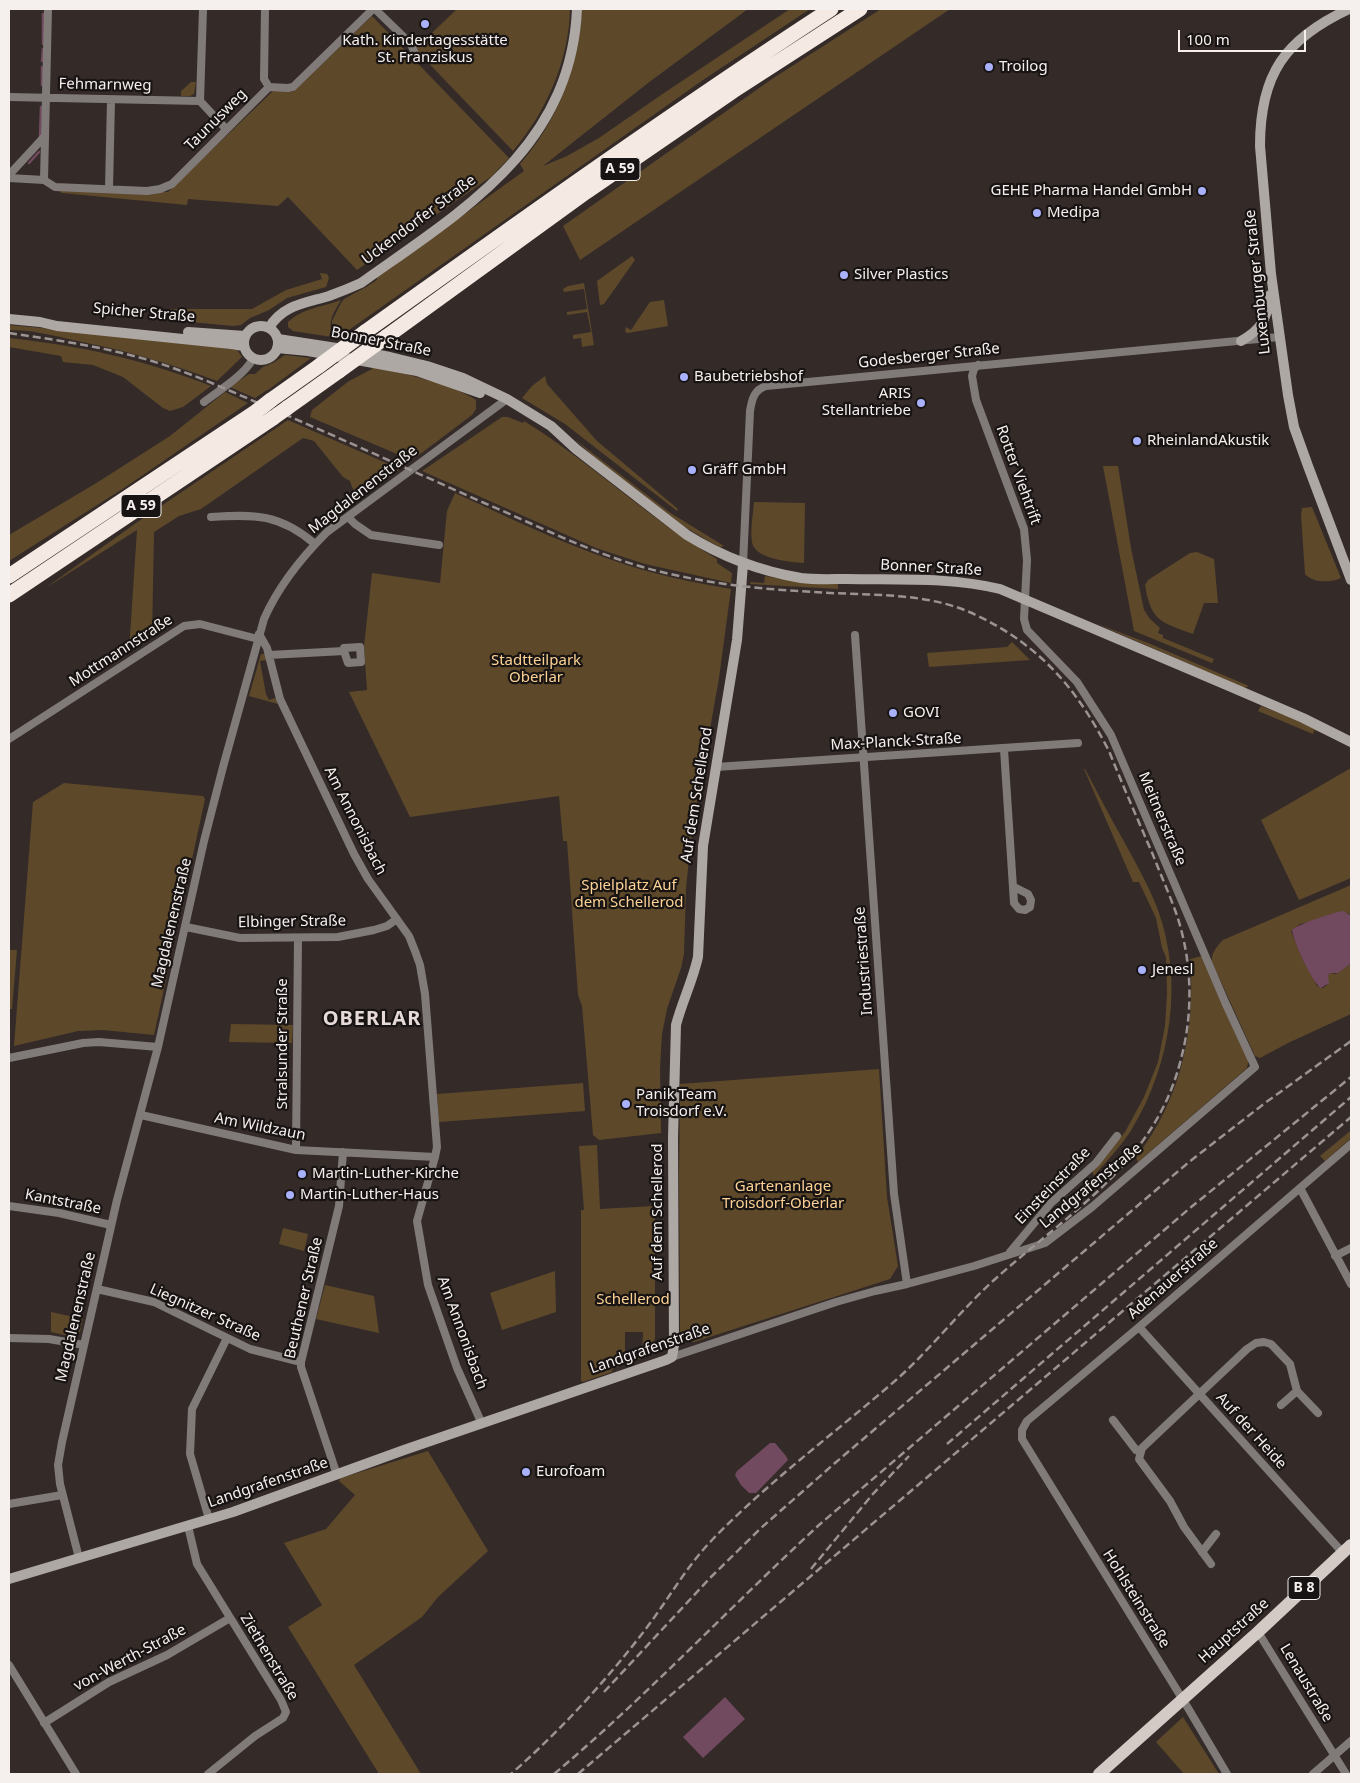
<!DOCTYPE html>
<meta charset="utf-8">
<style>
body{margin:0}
#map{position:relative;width:1360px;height:1783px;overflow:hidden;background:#342b29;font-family:"Noto Sans",sans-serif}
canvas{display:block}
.frame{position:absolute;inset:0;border:10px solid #f5efed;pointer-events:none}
.scale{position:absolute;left:1178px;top:30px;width:128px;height:22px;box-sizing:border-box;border:2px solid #f5efed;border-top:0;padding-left:6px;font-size:15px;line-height:18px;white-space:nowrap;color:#f5efed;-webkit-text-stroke:4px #181413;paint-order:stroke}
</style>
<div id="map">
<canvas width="1360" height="1783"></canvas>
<div class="frame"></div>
<div class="scale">100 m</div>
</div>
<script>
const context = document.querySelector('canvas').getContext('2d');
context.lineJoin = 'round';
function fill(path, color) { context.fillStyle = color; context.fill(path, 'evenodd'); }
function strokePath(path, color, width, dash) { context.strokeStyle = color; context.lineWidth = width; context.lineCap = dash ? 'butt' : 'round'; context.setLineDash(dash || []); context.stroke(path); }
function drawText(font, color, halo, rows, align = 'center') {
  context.font = font + ' "Noto Sans",sans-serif'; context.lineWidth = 4.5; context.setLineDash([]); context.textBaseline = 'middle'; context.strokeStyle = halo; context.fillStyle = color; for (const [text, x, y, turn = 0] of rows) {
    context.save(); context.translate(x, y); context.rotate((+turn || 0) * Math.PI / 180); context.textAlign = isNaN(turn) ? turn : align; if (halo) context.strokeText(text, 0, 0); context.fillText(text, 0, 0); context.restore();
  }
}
const green = new Path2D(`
 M457 9H570C569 61 546 112 513 151L415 49Z
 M582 9H748L648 83 543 166 567 156 599 138 661 95 790 9H810L703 80 339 337 332 328V321L341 303 344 299 366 287 377 280V277L524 171 520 164C558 121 578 66 582 9Z
 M881 9H950L580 260 563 226 772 79Z
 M372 16 509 158 492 176 357 270 288 197 278 206 188 199 187 205 62 193 59 191 73 190 75 192H82L84 190 168 192 274 90 293 92Z
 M191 82H196L194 94 190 96H181V91Z
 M632 256 635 260 604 304 600 305 597 281Z
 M320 273 327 274 329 278 326 287 287 298 269 310 250 318 241 325 233 326 170 320V309H252L286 290 322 279Z
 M584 283 594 345 582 347 581 338 573 339V335L591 332 587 312 567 315V312L587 309 584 289 564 292 563 289 568 286Z
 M341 300C333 314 324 326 338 338L293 331 288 327V322C303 308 322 307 341 300Z
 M664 300 668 326 628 333 625 332 626 327 631 330 650 302Z
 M9 325 173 340 237 350 242 357 217 381C170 363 123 350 73 340 52 335 31 330 9 330Z
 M9 338C81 346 142 359 211 386L183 407 170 411 163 408 123 377 93 365 63 362 61 356 9 347Z
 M285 355 311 358 268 390H267L255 398 230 387 249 374H255L263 367 273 363Z
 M373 367C402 373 452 384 476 400V409L472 415 415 458 407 454 404 457 310 417 312 410 349 381 372 369Z
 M545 376 547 384 597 441 678 509 677 511 565 424 522 398 532 386Z
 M225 392 248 403 124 488 9 561V535L98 482 170 436Z
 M502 417H508L523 423 524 421C592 463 649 519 717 559V563L732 573 731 583 645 564 596 548 422 471Z
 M288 420 400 469 360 499 352 487 350 481 343 477 314 441 303 438 201 509 179 516 154 532 152 636 129 651 137 530 44 589 136 523Z
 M573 438 669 512 724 546 720 547 705 539 683 526 592 455Z
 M1103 466H1118L1131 548 1144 610 1150 619 1160 628 1158 633 1163 635V638L1214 659 1212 663 1134 631Z
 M455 493C507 517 559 542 612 560 651 574 691 582 731 589L719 678 692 831 686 888 684 954 681 968 667 1009 662 1034 660 1069 661 1133 599 1140 593 1135 582 1006 578 995 567 841H563L559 796 410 817 349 692 367 690 364 647 372 573 440 583 447 511Z
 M754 502 805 503 804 563C790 562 754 559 752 542 750 530 753 515 754 502Z
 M1312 507 1341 578C1331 583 1312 583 1305 574L1301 514 1302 508Z
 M1197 552 1214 559 1218 603H1204L1193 634C1161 622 1151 622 1145 585L1148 580 1190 553Z
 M765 576 795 581 838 582V589L750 584 751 582 764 583Z
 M1095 623 1148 643 1249 686 1244 688Z
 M1012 642 1030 660 929 667 927 653 1007 647Z
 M261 654H266L267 660 260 661 266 694 269 700 275 698 278 704 249 696Z
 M1261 706 1292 718 1325 734 1314 730 1313 734 1258 711Z
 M1351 768V878L1299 900 1261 820Z
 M1084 769H1085C1097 791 1108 814 1121 836 1134 860 1148 884 1158 910 1184 982 1171 1064 1132 1129 1121 1146 1107 1161 1094 1176L1092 1171 1125 1132 1144 1097 1158 1062 1165 1026 1167 993 1166 957 1162 948 1156 918 1139 882H1133Z
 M64 783 203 796 205 799 154 1035 103 1030 78 1031 14 1046 33 802Z
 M1351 885V916L1348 913 1340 912 1313 921 1300 924 1291 931 1302 958 1317 986 1323 988 1327 985 1328 976 1330 973 1336 974 1351 963V1014L1288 1043 1260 1058 1255 1056 1212 962C1211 953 1217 946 1223 940Z
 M9 950H17L12 1009H9Z
 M1202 956 1249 1058 1247 1068 1138 1162 1136 1157C1181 1100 1196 1030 1190 959Z
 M231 1024 293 1025 292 1043 229 1042Z
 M879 1069 887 1197 898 1266 890 1279 694 1342 685 1340 680 1332 679 1177 680 1084Z
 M583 1083 585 1111 439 1122 437 1094Z
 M1351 1131V1138L1325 1161 1320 1156 1349 1132Z
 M597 1145 600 1209 655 1206V1337L652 1350 636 1361 635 1359 642 1356 643 1332H625V1362L631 1361V1362L612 1369V1372L583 1382 581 1381V1210H584L579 1146Z
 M283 1228 308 1234 304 1251 279 1244Z
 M555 1271 556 1312 502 1330 490 1293Z
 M325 1285 374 1296 379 1333 316 1319Z
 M51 1312 83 1319 80 1332 73 1337 51 1332Z
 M428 1451 488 1551 438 1597 422 1617 354 1665 421 1774H379L288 1627 322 1605 284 1543 326 1529 355 1495 339 1481 341 1478Z
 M1183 1717 1219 1774H1184L1156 1742Z`);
const water = new Path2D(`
 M1344 911 1351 916V963L1338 973H1330L1328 976 1329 983 1321 988C1312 983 1293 940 1292 930 1298 924 1335 912 1344 911Z
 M770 1443H775L786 1456 788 1460 756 1493H749L741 1485 735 1475 737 1471Z
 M725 1697 745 1719 703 1758 683 1737Z`);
const stream = new Path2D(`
 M43 44V14
 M42 61 43 49
 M42 85V67
 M40 138 41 107
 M29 163 39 152`);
const street = new Path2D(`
 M203 9 200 101 226 129
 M265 9 264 79 269 87
 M375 9 411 44 415 54
 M269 87 288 88 293 87 373 9
 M9 97 200 101
 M9 175 45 136
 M9 178 44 180
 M44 180 55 187 147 191 160 189 172 184 269 87
 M44 180 48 9
 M109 189 111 100
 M204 402C221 389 242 377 253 359
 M211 517C255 514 280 514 315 544
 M348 517 355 524 371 535 439 545
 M743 564 750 411C752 399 754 390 766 386L1279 337
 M259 634 267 648 280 699 354 854 368 879 409 936 415 951 420 965 425 994 437 1147 435 1157 417 1221 428 1285 457 1368 482 1424
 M855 635 894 1194 907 1284
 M269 655 344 651V648L360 647 361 662 348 663 344 651
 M9 739 184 626 200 624 258 639
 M1004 749 1014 903 1019 909 1025 910 1030 907 1031 900 1028 894 1014 887
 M716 767 1078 743
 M186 927 240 938 338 937 374 930 387 926 397 919
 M9 1058 83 1043 99 1042 158 1047
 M141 1115 296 1150 435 1157
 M296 1150 298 938
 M1300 1188 1351 1284
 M9 1206 59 1213 111 1225
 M1010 1252 1051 1203 1096 1163 1117 1136
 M1335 1256 1351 1248
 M97 1289 154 1302 250 1349 301 1362
 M1139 1327 1343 1553
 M9 1338 49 1339 84 1345
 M672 1357 836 1302 875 1291 907 1284 974 1266 1045 1243 1092 1207 1255 1067 1225 1002 1111 735 1077 682 1027 630 1024 619 1027 560 1024 529 976 400 972 376 974 369 978 365
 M1281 1405 1297 1391
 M1113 1420 1136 1450 1140 1451
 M337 1475 301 1367V1362L339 1206 343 1152
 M9 1504 62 1495
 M209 1519 190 1454 192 1409 227 1338
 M188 1526 197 1564 281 1700 286 1712 283 1718 255 1736 208 1774
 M1202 1552 1216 1534
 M79 1558 60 1484 58 1465 62 1442 117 1200 158 1047 204 841 223 767 264 619C278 587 302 557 327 532L507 399
 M1211 1564 1184 1527 1170 1501 1139 1459 1142 1448 1247 1349 1256 1343 1264 1342 1271 1344 1290 1364 1297 1391 1318 1413
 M1258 1632 1346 1774
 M9 1665 76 1774
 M44 1723 109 1682 167 1655 230 1618
 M1227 1774 1188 1708 1022 1439V1430L1027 1421 1139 1327 1351 1144
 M1313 1774 1351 1741`);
const secondary = new Path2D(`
 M1349 9C1285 39 1260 74 1260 146L1271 274 1288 395 1294 427 1308 466 1351 580
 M9 319 40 322 57 326 231 344 244 346
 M244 343a17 17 0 1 1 34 0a17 17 0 1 1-34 0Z
 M269 328C282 305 306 303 329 296 340 292 350 288 361 283 462 211 571 148 577 9
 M188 332 245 336
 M278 339 343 349
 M1241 341C1262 329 1267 319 1270 295
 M277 348 308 351 417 371 480 393
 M363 352 390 357 427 366 463 378 507 399 551 426 576 449 687 535C724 558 759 571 801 578 816 580 832 579 847 579 898 580 950 577 1000 589L1231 687 1303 718 1351 742
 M9 1579 233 1512 404 1450 666 1360 672 1357 674 1345 673 1138 676 1025C682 1002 693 980 698 957L703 846 737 640 743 564`);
const primary = new Path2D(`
 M1099 1774 1258 1632 1351 1545`);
const highway = new Path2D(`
 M365 332C519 222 673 112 831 9
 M386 337 586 192 733 91 860 9
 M271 400 319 366
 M287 408 339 371
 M9 576 257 411
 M9 595 273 418`);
const rail = new Path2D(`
 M9 333C57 340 105 347 152 361 191 373 228 390 265 406 338 437 410 470 482 502 536 525 589 552 646 568 701 583 757 589 814 592 868 596 926 591 976 615 1041 646 1077 689 1109 751 1123 786 1138 820 1153 855 1160 873 1168 891 1175 910 1192 957 1194 1010 1181 1059 1155 1164 1068 1213 993 1281 959 1312 931 1349 896 1380 835 1433 769 1481 712 1540 686 1567 668 1600 645 1630 605 1682 560 1731 511 1774
 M947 1444 1351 1097
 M811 1569 872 1495 909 1456
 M604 1692 710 1578 761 1528 835 1463 1189 1162 1265 1103 1351 1041
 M554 1774C647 1696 730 1607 819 1525L1190 1208 1351 1077
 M578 1774 1351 1117`);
const highwayBridge = new Path2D(`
 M319 366 365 332
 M339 371 386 337
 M257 411 271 400
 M273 418 287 408`);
const markers = [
 [425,24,5,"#a9b0fc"],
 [989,67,5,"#a9b0fc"],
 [1202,191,5,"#a9b0fc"],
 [1037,213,5,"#a9b0fc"],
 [844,275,5,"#a9b0fc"],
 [684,377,5,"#a9b0fc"],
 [921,403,5,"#a9b0fc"],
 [1137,441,5,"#a9b0fc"],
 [692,470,5,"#a9b0fc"],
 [893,713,5,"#a9b0fc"],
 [1142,970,5,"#a9b0fc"],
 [626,1104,5,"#a9b0fc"],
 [302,1174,5,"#a9b0fc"],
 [290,1195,5,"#a9b0fc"],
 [526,1472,5,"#a9b0fc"]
];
const shields = [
 [620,169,40],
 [141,506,40],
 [1304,1588,32]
];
const shieldNames = [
 ["A 59",620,169],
 ["A 59",141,506],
 ["B 8",1304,1588]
];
const poiNames = [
 ["Kath. Kindertagesstätte",425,41,"center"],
 ["St. Franziskus",425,58,"center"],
 ["Troilog",999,67],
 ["GEHE Pharma Handel GmbH",1192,191,"right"],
 ["Medipa",1047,213],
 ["Silver Plastics",854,275],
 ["Baubetriebshof",694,377],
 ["ARIS",911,394,"right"],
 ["Stellantriebe",911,411,"right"],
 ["RheinlandAkustik",1147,441],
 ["Gräff GmbH",702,470],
 ["GOVI",903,713],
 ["Jenesl",1152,970],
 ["Panik Team",636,1095],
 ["Troisdorf e.V.",636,1112],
 ["Martin-Luther-Kirche",312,1174],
 ["Martin-Luther-Haus",300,1195],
 ["Eurofoam",536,1472]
];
const streetNames = [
 ["Fehmarnweg",105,85,1],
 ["Taunusweg",216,120,-45],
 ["Uckendorfer Straße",419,220,-37],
 ["Luxemburger Straße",1258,282,-96],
 ["Spicher Straße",144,313,5],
 ["Bonner Straße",381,342,11],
 ["Godesberger Straße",929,356,-6],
 ["Rotter Viehtrift",1018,475,70],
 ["Magdalenenstraße",363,490,-38],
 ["Bonner Straße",931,568,3],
 ["Mottmannstraße",121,651,-33],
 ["Max-Planck-Straße",896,742,-3],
 ["Auf dem Schellerod",697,795,-81],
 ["Meitnerstraße",1162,819,67],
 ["Am Annonisbach",355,821,63],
 ["Elbinger Straße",292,922,-1],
 ["Magdalenenstraße",172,923,-77],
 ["Industriestraße",864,961,-94],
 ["Stralsunder Straße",283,1044,-90],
 ["Am Wildzaun",260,1127,11],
 ["Einsteinstraße",1053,1186,-46],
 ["Landgrafenstraße",1091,1186,-39],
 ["Kantstraße",63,1202,11],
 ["Auf dem Schellerod",658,1212,-90],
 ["Adenauerstraße",1173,1279,-41],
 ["Beuthener Straße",304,1298,-77],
 ["Liegnitzer Straße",205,1313,24],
 ["Magdalenenstraße",76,1317,-77],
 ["Am Annonisbach",462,1333,70],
 ["Landgrafenstraße",650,1349,-19],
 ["Auf der Heide",1251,1431,48],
 ["Landgrafenstraße",268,1483,-19],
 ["Hohlsteinstraße",1136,1599,58],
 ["Hauptstraße",1234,1631,-42],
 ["Ziethenstraße",269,1657,59],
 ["von-Werth-Straße",130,1658,-28],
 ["Lenaustraße",1306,1683,59]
];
const parkNames = [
 ["Stadtteilpark",536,661],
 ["Oberlar",536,678],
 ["Spielplatz Auf",629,886],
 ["dem Schellerod",629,903],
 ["Gartenanlage",783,1187],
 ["Troisdorf-Oberlar",783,1204],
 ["Schellerod",633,1300]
];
const districtNames = [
 ["OBERLAR",372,1019]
];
fill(green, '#5d482a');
fill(water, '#724a60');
strokePath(stream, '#724a60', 2.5);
strokePath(street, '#807b79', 8);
strokePath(secondary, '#aea8a4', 10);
strokePath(primary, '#d3cac5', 12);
strokePath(highway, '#f4eae3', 15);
strokePath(rail, '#9b9492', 2.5, [8, 4]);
strokePath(highwayBridge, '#f4eae3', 15);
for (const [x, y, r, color] of markers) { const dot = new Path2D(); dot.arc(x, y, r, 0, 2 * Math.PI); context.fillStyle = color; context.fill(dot); strokePath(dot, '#181413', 2); }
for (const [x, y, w] of shields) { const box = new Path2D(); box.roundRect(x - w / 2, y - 11.5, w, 23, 4); context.fillStyle = '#181413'; context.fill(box); strokePath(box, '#f5efed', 1); }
drawText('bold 14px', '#f5efed', null, shieldNames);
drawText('15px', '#f5efed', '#181413', poiNames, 'left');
drawText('15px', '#f5efed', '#181413', streetNames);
drawText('15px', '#fdd295', '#181413', parkNames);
context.letterSpacing = '1px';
drawText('bold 20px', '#e6dad8', '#181413', districtNames);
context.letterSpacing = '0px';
</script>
